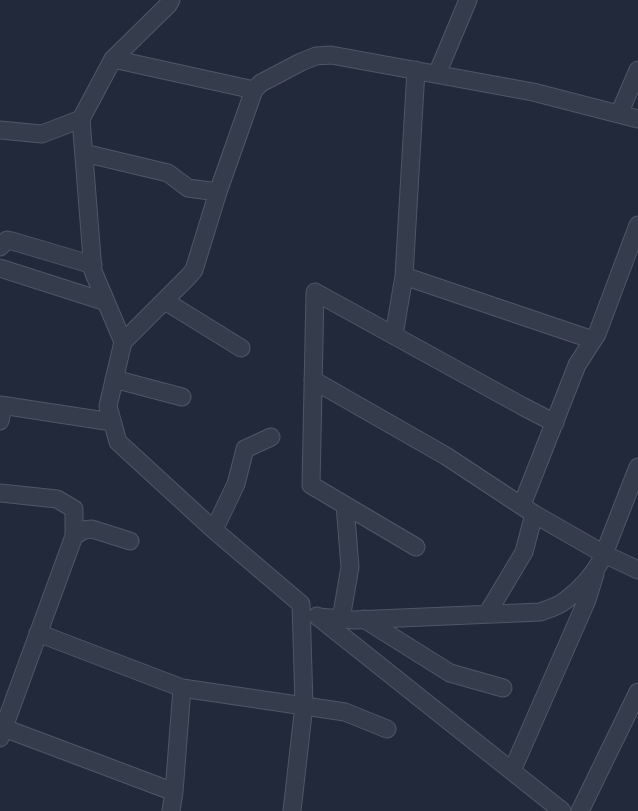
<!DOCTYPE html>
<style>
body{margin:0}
canvas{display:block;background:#22293a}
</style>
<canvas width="638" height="811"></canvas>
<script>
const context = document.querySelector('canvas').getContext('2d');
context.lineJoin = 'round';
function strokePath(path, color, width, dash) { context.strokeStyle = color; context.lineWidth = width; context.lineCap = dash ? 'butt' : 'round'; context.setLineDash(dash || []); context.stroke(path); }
const street = new Path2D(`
 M171 0 168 5 113 59 81 119 93 271 123 342 108 406 118 442 214 530 301 604 304 705 292 811
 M113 59 254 90
 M437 74 468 0
 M619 114 638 70
 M0 130 42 134 81 119
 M84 153 168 173 188 188 218 192
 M0 247 7 240 12 241 93 265
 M0 268 106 302
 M404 276 593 340
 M165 301 241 348
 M394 335 404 276 416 70
 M123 342 189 276 194 270 218 192 254 90 261 83 301 62 316 56 331 55 533 92 638 119
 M114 379 182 397
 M313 380 446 456 534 514 604 554 638 570
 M0 405 112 422
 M0 421 3 406
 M0 493 57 499 74 509V536
 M522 505 577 365 597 334 638 225
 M214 530 236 484 245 449 271 437
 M416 547 311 485 315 292 522 406 555 423
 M487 614 524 552 534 514
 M317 616 562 811
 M318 617 354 620 540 612C549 609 559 606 566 600 581 589 593 575 602 559L638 467
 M341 619 350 567 345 505
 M364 619 450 673 503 688
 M38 633 182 688 345 712 387 729
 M4 728 174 792
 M0 738 74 536 84 530 92 529 130 541
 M512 771 587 600 595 574
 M171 811 174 792 182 688
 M580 811 638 692`);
strokePath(street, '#505665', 19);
strokePath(street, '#353c4b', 17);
</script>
